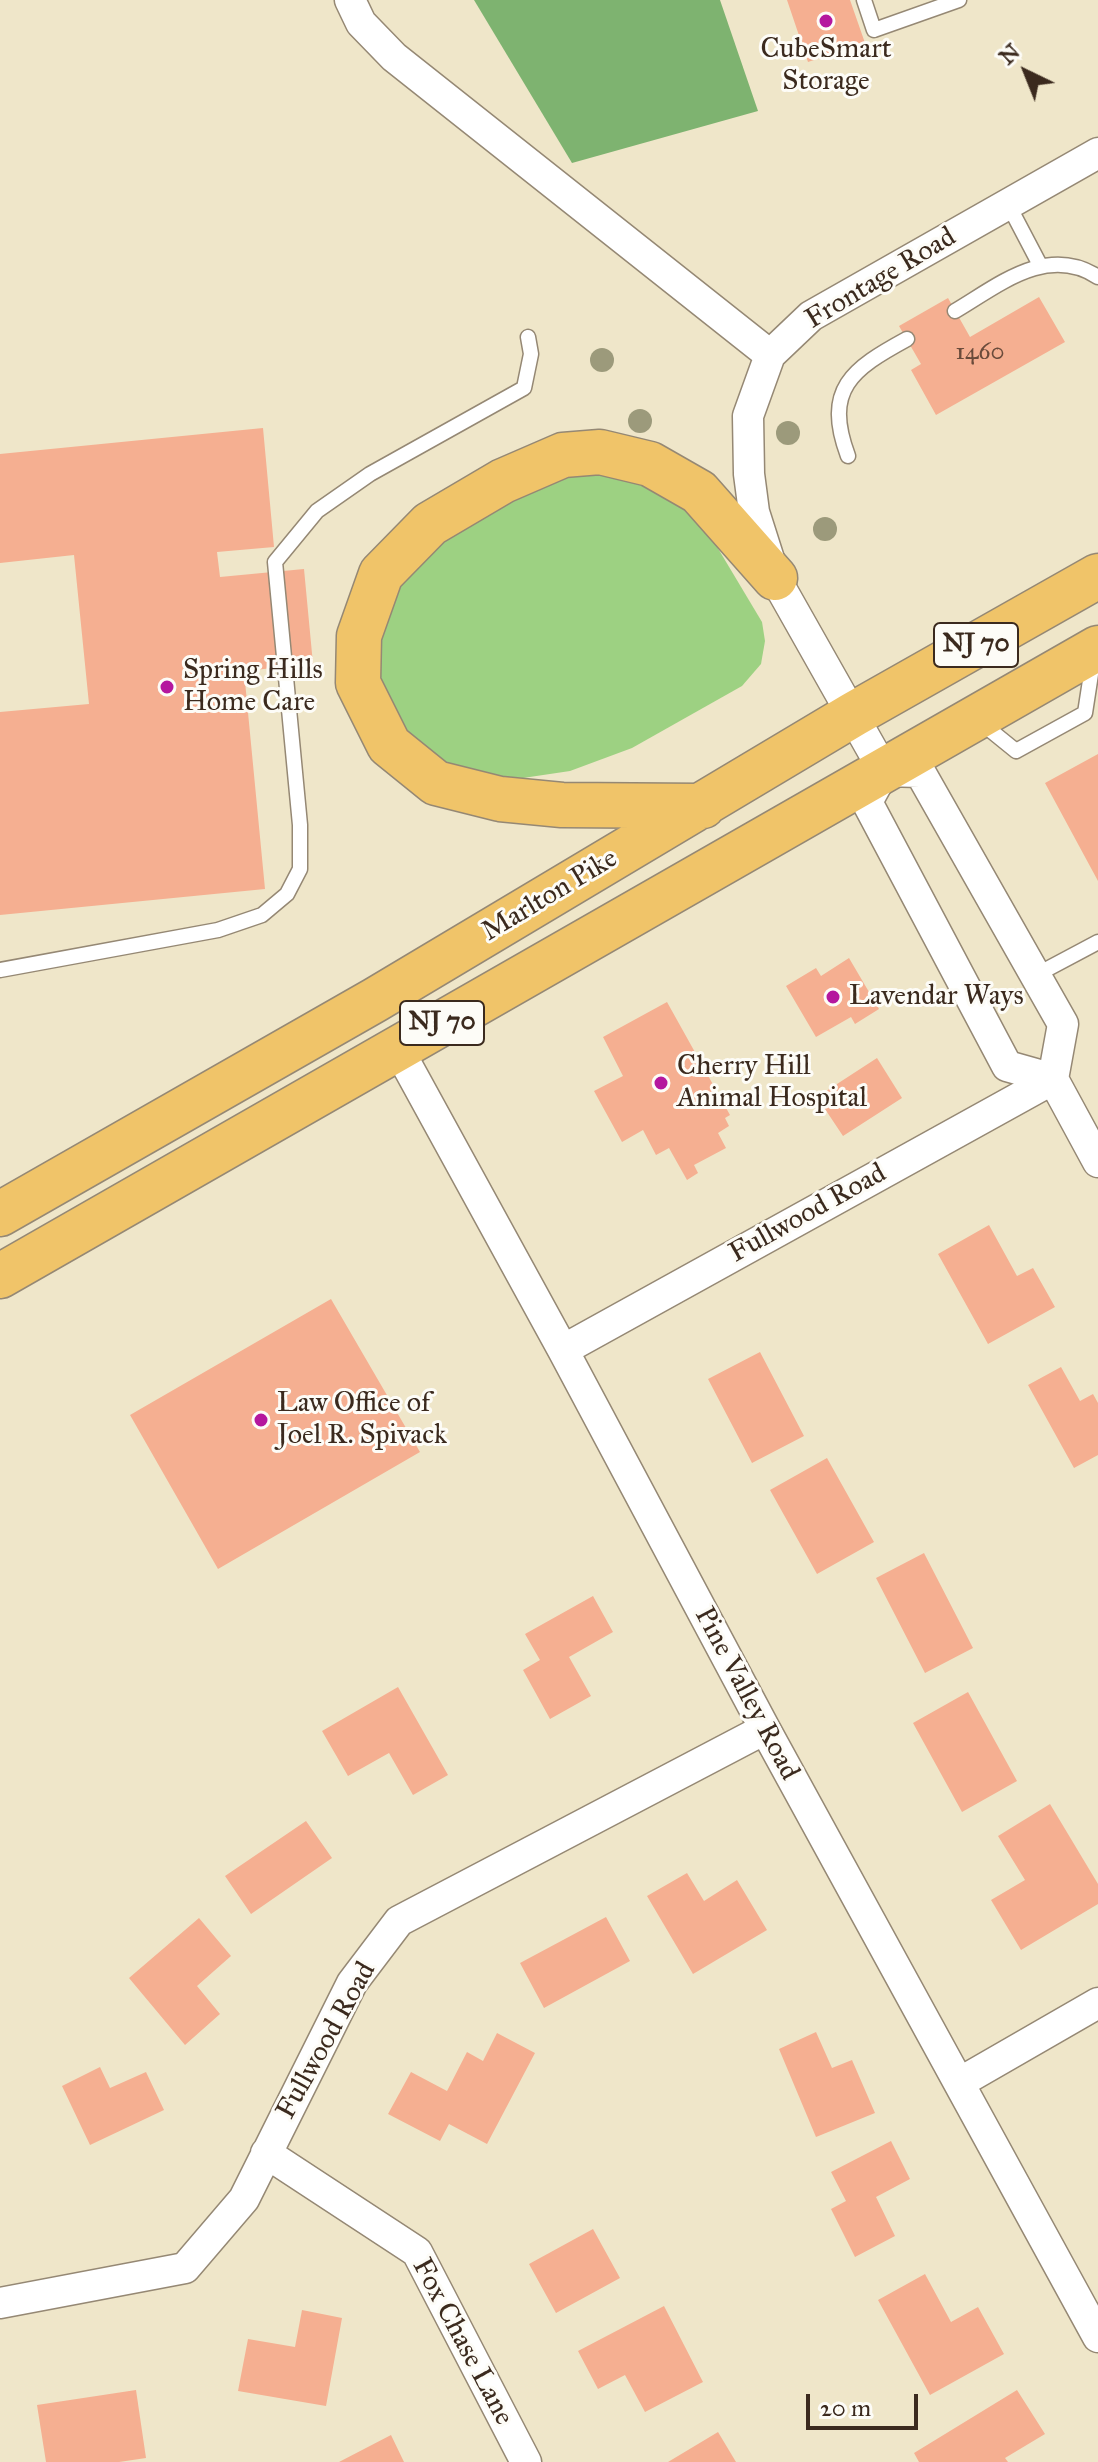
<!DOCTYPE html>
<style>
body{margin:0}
#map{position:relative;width:1098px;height:2462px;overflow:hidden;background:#efe6c9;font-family:"IM FELL Great Primer",serif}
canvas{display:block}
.north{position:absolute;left:986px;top:32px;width:80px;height:80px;-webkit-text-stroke:6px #fdfcf7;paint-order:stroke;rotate:317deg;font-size:22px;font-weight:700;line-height:32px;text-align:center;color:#3b2a1e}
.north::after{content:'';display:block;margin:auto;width:28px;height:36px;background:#3b2a1e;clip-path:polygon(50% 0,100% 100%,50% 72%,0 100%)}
.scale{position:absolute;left:806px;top:2394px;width:112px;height:36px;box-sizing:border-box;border:4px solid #3b2a1e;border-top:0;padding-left:10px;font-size:24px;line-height:28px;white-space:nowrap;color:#3b2a1e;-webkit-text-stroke:6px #fdfcf7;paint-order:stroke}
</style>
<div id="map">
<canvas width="1098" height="2462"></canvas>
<div class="north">N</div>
<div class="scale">20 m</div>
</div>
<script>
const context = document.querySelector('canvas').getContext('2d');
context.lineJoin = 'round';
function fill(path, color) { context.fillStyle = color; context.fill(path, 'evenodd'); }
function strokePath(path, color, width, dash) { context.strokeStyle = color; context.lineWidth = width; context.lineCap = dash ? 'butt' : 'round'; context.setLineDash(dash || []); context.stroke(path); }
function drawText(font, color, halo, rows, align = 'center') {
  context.font = font + ' "IM FELL Great Primer",serif'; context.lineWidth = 6; context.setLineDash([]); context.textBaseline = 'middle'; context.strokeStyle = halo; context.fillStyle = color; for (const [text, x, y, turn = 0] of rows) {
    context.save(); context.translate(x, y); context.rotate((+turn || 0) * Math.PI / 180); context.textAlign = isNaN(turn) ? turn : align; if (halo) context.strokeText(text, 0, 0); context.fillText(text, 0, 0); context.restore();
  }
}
const green = new Path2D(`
 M570 473H625L698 515 762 622 765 641 761 664 742 686 632 748 570 771 523 778 480 775 447 764 401 727 382 686 377 638 407 568 432 545 542 482Z`);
const forest = new Path2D(`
 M474 0H720L758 111 572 163Z`);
const building = new Path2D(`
 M787 0H850L865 43 808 62Z
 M1039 297 1065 342 936 415 911 370 921 364 899 326 948 298 970 337Z
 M263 428 274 547 217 552 220 577 304 569 313 664 244 671 265 889 0 915V712L89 704 74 555 0 563V454Z
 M1098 754V881L1045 783Z
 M849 958 879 1009 855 1024 851 1017 816 1037 786 986 816 968 821 976Z
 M667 1002 730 1115 725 1118 729 1126 718 1133 726 1148 694 1165 698 1173 687 1180 669 1148 656 1155 643 1130 622 1142 594 1091 623 1076 603 1037Z
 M877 1058 902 1098 843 1136 817 1097Z
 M989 1225 1017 1276 1033 1268 1055 1307 988 1344 938 1254Z
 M331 1299 420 1452 218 1569 130 1415Z
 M760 1352 804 1436 752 1463 708 1379Z
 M1061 1367 1080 1401 1093 1394 1098 1403V1455L1074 1468 1028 1385Z
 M827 1458 874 1542 817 1574 770 1490Z
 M924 1553 973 1648 925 1673 876 1578Z
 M593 1596 613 1632 569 1657 591 1696 550 1719 523 1670 540 1660 525 1634Z
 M398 1687 448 1775 413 1795 389 1753 348 1776 322 1731Z
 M968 1692 1017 1781 962 1812 913 1723Z
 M1050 1804 1098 1884V1904L1021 1950 991 1900 1025 1880 998 1836Z
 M306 1821 332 1858 251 1914 225 1876Z
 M687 1873 704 1901 737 1880 767 1930 693 1974 647 1896Z
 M606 1917 630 1961 544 2008 520 1963Z
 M199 1918 231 1956 197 1986 220 2014 185 2045 129 1978Z
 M816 2032 832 2068 852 2060 875 2113 816 2137 779 2049Z
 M497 2033 535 2053 487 2144 449 2124 440 2141 388 2114 411 2072 447 2091 467 2052 483 2061Z
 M100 2067 110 2088 146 2072 164 2110 90 2145 62 2086Z
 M891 2141 910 2179 876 2197 895 2236 855 2257 831 2209 846 2201 831 2172Z
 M593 2229 620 2278 556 2313 529 2264Z
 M925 2274 951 2322 978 2307 1004 2354 930 2395 878 2300Z
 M664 2306 703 2382 645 2412 625 2375 598 2389 578 2351Z
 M302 2310 342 2318 326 2406 238 2391 248 2339 295 2347Z
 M136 2390 146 2458 119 2462H46L37 2405Z
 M1017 2390 1045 2434 1005 2458 1008 2462H919L914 2453Z
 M718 2432 736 2462H668Z
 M391 2435 404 2462H339Z`);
const service = new Path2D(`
 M864 0 874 30 959 0
 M1008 204 1040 265
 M955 311C999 285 1047 244 1098 277
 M848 456C823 389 852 369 907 339
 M979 721 1016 751 1085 713 1093 661
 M0 970 218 930 262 915 287 894 300 869V825L275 562 317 511 370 474 524 388 531 354 528 337
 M1036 975 1098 942`);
const minor = new Path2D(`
 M350 0 361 23 394 57 770 355
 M884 771 775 578 754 512 749 474 748 416 770 355 811 316 1098 153
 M884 771 920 772 1063 1024 1053 1079 1098 1162
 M884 771 867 802 1007 1066 1053 1079
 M398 1049 563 1350 765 1729 1098 2337
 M563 1350 1053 1079
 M959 2083 1098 2003
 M266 2153 417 2252 526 2462
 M0 2303 185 2268 244 2199 352 1983 399 1921 765 1729`);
const trunk = new Path2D(`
 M703 806 562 805 500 799 436 783 389 745 358 683 359 636 381 574 430 524 503 481 563 455 600 452 650 464 699 492 775 578
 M0 1214 375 1000 854 714 1098 576
 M0 1276 1098 648`);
const trees = [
 [602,360],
 [640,421],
 [788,433],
 [825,529]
];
const markers = [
 [826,21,8,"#b5179e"],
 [167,687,8,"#b5179e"],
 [833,997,8,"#b5179e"],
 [661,1083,8,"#b5179e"],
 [261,1420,8,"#b5179e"]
];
const numberNames = [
 ["1460",980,353]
];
const shields = [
 [976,645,84],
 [442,1023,84]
];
const shieldNames = [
 ["NJ 70",976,645],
 ["NJ 70",442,1023]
];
const poiNames = [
 ["CubeSmart",826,50,"center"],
 ["Storage",826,82,"center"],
 ["Spring Hills",183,671],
 ["Home Care",183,703],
 ["Lavendar Ways",849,997],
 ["Cherry Hill",677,1067],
 ["Animal Hospital",677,1099],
 ["Law Office of",277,1404],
 ["Joel R. Spivack",277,1436]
];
const streetNames = [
 ["Frontage Road",881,279,-31],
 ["Marlton Pike",550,896,-31],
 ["Fullwood Road",808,1214,-29],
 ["Pine Valley Road",746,1694,62],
 ["Fullwood Road",327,2041,-61],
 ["Fox Chase Lane",462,2342,62]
];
fill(green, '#9dd182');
fill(forest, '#7eb370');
fill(building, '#f5af91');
strokePath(service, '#958874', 17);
strokePath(minor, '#958874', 33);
strokePath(trunk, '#958874', 47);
strokePath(service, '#fff', 14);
strokePath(minor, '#fff', 30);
strokePath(trunk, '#f0c469', 44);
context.fillStyle = '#9c9a7b';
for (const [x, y] of trees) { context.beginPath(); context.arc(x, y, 12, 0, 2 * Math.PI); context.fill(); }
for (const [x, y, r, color] of markers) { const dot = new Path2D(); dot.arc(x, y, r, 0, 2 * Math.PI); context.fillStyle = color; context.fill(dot); strokePath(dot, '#fdfcf7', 3); }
drawText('24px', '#6a4b3b', null, numberNames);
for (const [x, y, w] of shields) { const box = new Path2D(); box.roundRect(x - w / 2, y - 22, w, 44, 6); context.fillStyle = '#fdfcf7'; context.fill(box); strokePath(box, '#3b2a1e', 2); }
drawText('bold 26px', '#3b2a1e', null, shieldNames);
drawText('28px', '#3b2a1e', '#fdfcf7', poiNames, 'left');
drawText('28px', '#3b2a1e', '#fdfcf7', streetNames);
</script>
